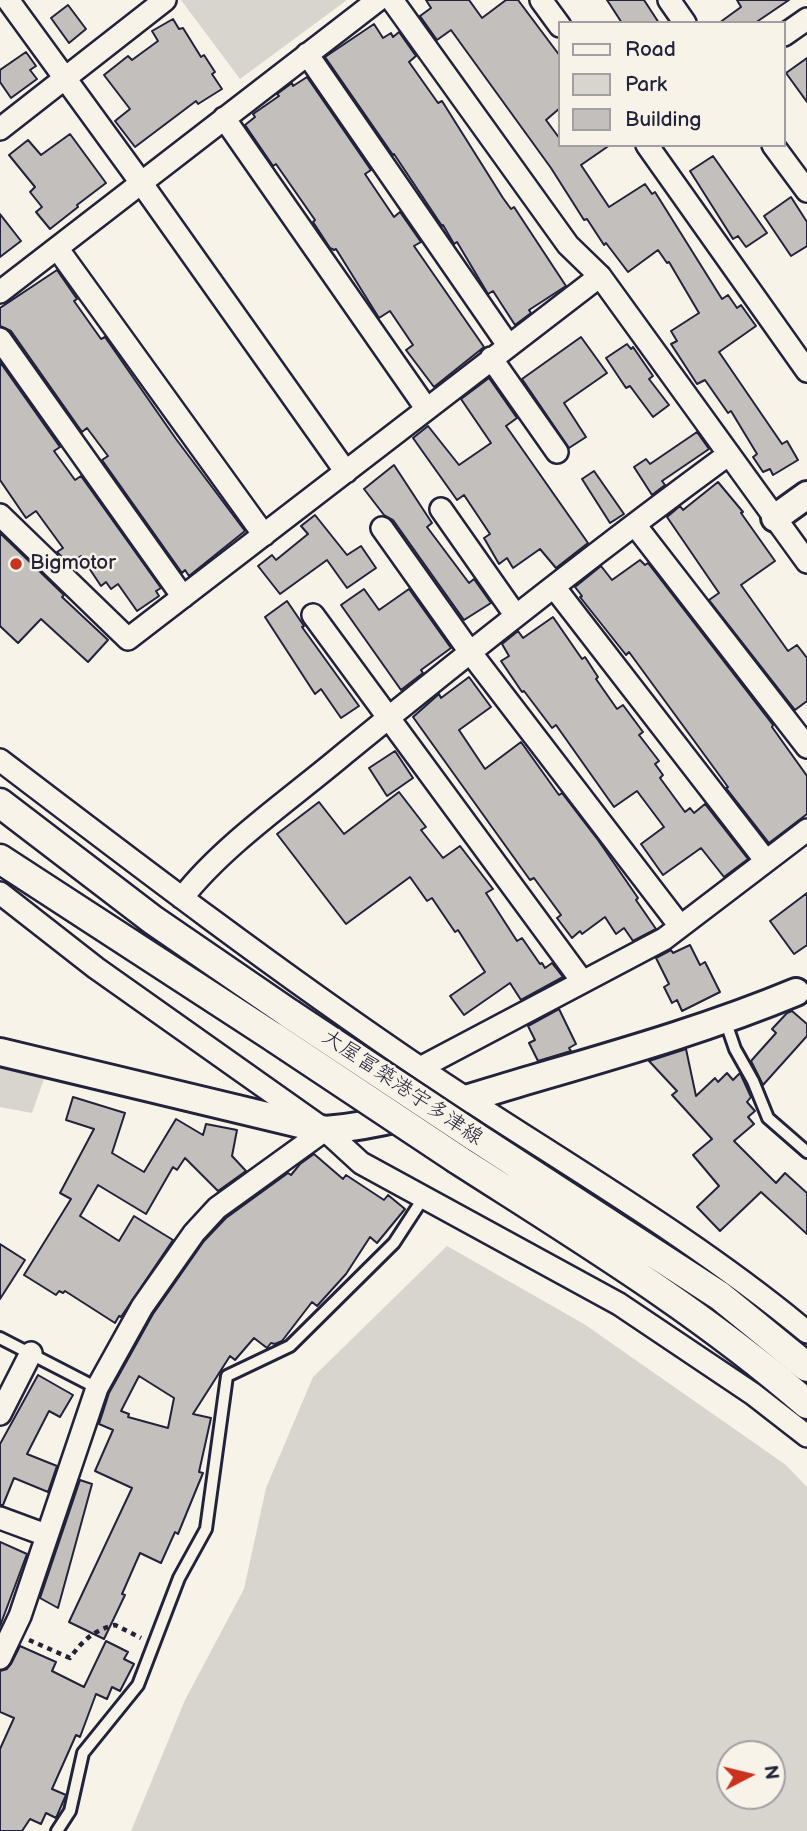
<!DOCTYPE html>
<meta charset="utf-8">
<style>
body{margin:0}
#map{position:relative;width:807px;height:1831px;overflow:hidden;background:#f7f3e8;font-family:"Balsamiq Sans",sans-serif}
canvas{display:block}
.legend{position:absolute;left:558px;top:21px;width:228px;height:126px;box-sizing:border-box;background:#f7f3e8;border:2px solid #a29fa3;margin:0;padding:9px 12px;list-style:none;font-size:21px;color:#22223b}
.legend li{display:flex;align-items:center;gap:14px;height:35px}
.legend b{width:35px;border:2px solid #a29fa3}
.north{position:absolute;left:716px;top:1740px;width:70px;height:70px;box-sizing:border-box;background:#f7f3e8;border:2px solid #a29fa3;border-radius:50%;rotate:83deg;font-size:19px;font-weight:700;line-height:28px;text-align:center;color:#22223b}
.north::after{content:'';display:block;margin:auto;width:24px;height:32px;background:#c8321e;clip-path:polygon(50% 0,100% 100%,50% 72%,0 100%)}
</style>
<div id="map">
<canvas width="807" height="1831"></canvas>
<ul class="legend">
<li><b style="height:9px;background:#f7f3e8"></b>Road</li>
<li><b style="height:19px;background:#d8d5cf"></b>Park</li>
<li><b style="height:19px;background:#c2bfbd"></b>Building</li>
</ul>
<div class="north">N</div>
</div>
<script>
const context = document.querySelector('canvas').getContext('2d');
context.lineJoin = 'round';
function fill(path, color) { context.fillStyle = color; context.fill(path, 'evenodd'); }
function strokePath(path, color, width, dash) { context.strokeStyle = color; context.lineWidth = width; context.lineCap = dash ? 'butt' : 'round'; context.setLineDash(dash || []); context.stroke(path); }
function drawText(font, color, halo, rows, align = 'center') {
  context.font = font + ' "Balsamiq Sans","Klee One",sans-serif'; context.lineWidth = 5; context.setLineDash([]); context.textBaseline = 'middle'; context.strokeStyle = halo; context.fillStyle = color; for (const [text, x, y, turn = 0] of rows) {
    context.save(); context.translate(x, y); context.rotate((+turn || 0) * Math.PI / 180); context.textAlign = isNaN(turn) ? turn : align; if (halo) context.strokeText(text, 0, 0); context.fillText(text, 0, 0); context.restore();
  }
}
const green = new Path2D(`
 M181 0H347L240 79Z
 M0 1068 45 1076 32 1113 0 1107Z
 M447 1246 584 1324 786 1465 807 1487V1831H131L185 1700 244 1589 266 1488 313 1377ZM772 1754V1796H730V1754Z`);
const building = new Path2D(`
 M426 0H469L482 18 506 0H518L560 56V108L546 120 560 139V145H610L581 165 609 207 645 184 652 194 655 192 722 299 728 295 737 308 741 305 756 326 719 352 782 444 787 441 798 460 773 475 770 469 763 472 753 457 757 454 731 411 728 413 705 380 697 384 671 344 677 341 671 331 699 313 669 262 667 263 658 250 628 272 606 243 604 245 587 219 584 220 551 168 451 30 437 40 420 16 431 8Z
 M607 0H644L659 23H622Z
 M737 0H789L755 23H719L741 7Z
 M68 5 86 29 69 43 51 18Z
 M173 19 179 29 183 28 201 57 204 55 215 72 212 74 222 89 198 104 196 101 135 147 115 121 130 109 104 75 128 56 132 60 158 41 152 31Z
 M374 24 383 38 391 33 393 37 399 32 416 56 409 62 438 103 442 101 503 198 511 209 514 207 566 286 529 310 531 313 515 325 493 291 488 294 457 242 454 244 443 225 442 226 394 154 393 155 325 57Z
 M26 52 36 66 30 70 37 79 11 98 0 82V70Z
 M807 58V102L786 73Z
 M307 77 371 170 365 174 394 217 400 212 421 242 414 246 484 347 434 387 406 350 413 345 390 311 379 318 336 249 334 250 330 248 313 222 315 220 276 164 273 166 245 125 255 117 253 114 279 96 277 94 292 83 293 86Z
 M70 134 106 183 77 205 78 207 50 229 36 212 42 207 30 192 35 187 9 155 28 140 41 155Z
 M713 156 767 233 746 247 738 236 733 239 690 171Z
 M791 197 807 222V246L791 256 764 216Z
 M0 214 21 241 0 257Z
 M57 270 77 299 74 301 101 339 105 337 176 439 245 531 189 576 185 570 182 573 102 460 108 456 87 428 82 432 11 331 0 326V308Z
 M581 337 607 373 564 403 586 437 569 448 522 379Z
 M627 344 631 349 633 347 653 376 649 379 669 405 653 417 630 386 626 388 606 358Z
 M0 362 60 447 54 451 75 480 81 476 161 588 156 591 159 596 137 611 118 584 111 589 106 582 101 586 81 556 69 564 57 552 63 548 36 511 26 518 0 480Z
 M489 378 517 418 506 426 588 543 556 568 540 549 513 568 507 558 499 564 484 538 490 534 464 495 457 500 413 438 428 426 459 465 491 443 461 399Z
 M697 432 709 449 662 481 665 485 652 495 634 467 646 459 650 464Z
 M394 465 432 523 427 527 469 583 474 579 491 603 464 620 393 520 384 515 364 489Z
 M594 471 624 514 610 523 582 479Z
 M718 482 743 512 741 513 775 561 741 585 788 651 797 645 807 658V701L795 710 709 600 719 593 667 517 680 506 683 510Z
 M315 515 347 555 361 546 376 568 347 588 327 560 280 594 258 566 272 555 276 560 308 534 301 526Z
 M0 533 64 595 62 597 108 640 88 662 41 619 18 643 0 626Z
 M640 560 645 565 648 563 773 725 772 727 807 776V814L769 843 726 788 728 787 629 652 626 655 580 597 582 596 575 587 601 566 612 580Z
 M364 589 379 610 409 589 451 648 421 670 423 673 401 690 341 605Z
 M287 601 304 626 302 627 359 706 341 718 321 689 315 694 265 617Z
 M553 617 582 659 585 657 598 677 596 679 617 709 623 705 643 732 639 735 659 761 655 764 663 775 660 778 685 812 690 808 694 813 705 804 748 859 724 877 701 848 663 875 641 844 664 827 637 791 614 807 556 725 552 728 524 691 522 692 501 661 509 656 502 644 518 631 523 638Z
 M469 677 491 707 459 730 485 769 521 742 559 795 562 793 598 840 638 898 636 900 656 929 633 941 624 928 616 934 605 917 582 934 580 931 572 938 557 918 561 915 534 878 530 880 413 717 439 694 441 698Z
 M395 751 413 778 387 796 369 768Z
 M399 792 426 827 421 830 443 858 460 846 493 889 486 893 517 941 522 938 540 964 542 963 545 968 552 963 563 977 521 1000 510 983 464 1015 450 996 485 972 458 930 455 932 432 898 427 901 410 877 346 924 277 834 319 802 344 834Z
 M807 893V945L794 954 770 921Z
 M690 945 700 965 705 962 720 992 682 1011 677 1000 672 1003 664 987 669 984 656 958 671 950 673 953Z
 M559 1009 576 1044 569 1048 571 1051 538 1061 529 1043 535 1040 528 1026Z
 M792 1011 807 1024V1036L763 1085 751 1061 776 1033 772 1029 787 1013Z
 M686 1049 696 1096 715 1078 718 1082 727 1073 733 1080 740 1073 751 1097 747 1102 755 1111 748 1117 754 1124 734 1141 776 1183 785 1173 807 1193V1234L761 1192 720 1231 697 1207 719 1186 693 1155 712 1139 672 1095 677 1091 649 1061Z
 M73 1097 125 1113 112 1153 144 1172 176 1119 203 1135 206 1124 237 1130 232 1156 246 1171 218 1191 185 1158 177 1170 173 1167 146 1214 98 1185 80 1216 119 1241 134 1216 173 1240 121 1317 119 1316 115 1323 65 1291 63 1293 59 1291 56 1295 24 1275 71 1199 60 1193 94 1129 66 1120Z
 M314 1154 343 1179 346 1175 384 1200 388 1195 405 1209 377 1243 370 1237 346 1274 317 1306 312 1302 282 1341 275 1344 271 1343 267 1348 254 1338 235 1360 230 1356 193 1414 211 1418 199 1472 203 1473 178 1534 175 1532 161 1563 140 1553 122 1594 125 1595 104 1639 69 1622 132 1488 95 1471 113 1430 99 1424 109 1393 153 1314 204 1241 226 1218 288 1173 291 1175 300 1164ZM139 1376 174 1398 168 1428 128 1417 129 1414 121 1411Z
 M0 1244 25 1260 0 1299Z
 M38 1375 73 1395 60 1417 49 1411 27 1454 57 1466 48 1492 14 1478 3 1505H0V1444Z
 M80 1480 92 1484 58 1608 40 1598Z
 M0 1542 27 1554 0 1626Z
 M106 1641 128 1652 124 1659 134 1664 120 1691 112 1687 107 1699 96 1694 80 1737 76 1735 52 1789 66 1795 56 1818 46 1813 41 1824 30 1819 22 1831H0V1749L14 1718 0 1712V1671L7 1669 11 1664 20 1646 56 1662 52 1671 84 1687Z`);
const path = new Path2D(`
 M29 1640 70 1658C83 1640 94 1630 115 1625L141 1638`);
const service = new Path2D(`
 M725 1020 735 1049 753 1081 768 1118 807 1152
 M0 1338 97 1388
 M57 1831 70 1811 83 1753 138 1685 179 1578 206 1529 227 1376 290 1346 394 1243 424 1197`);
const minor = new Path2D(`
 M8 0 142 184 346 472
 M392 0 568 245 600 276 807 562
 M541 0 560 26
 M669 0 685 23
 M784 35 807 19
 M307 54 508 345
 M224 118 426 408
 M0 129 165 0
 M647 145 807 371
 M773 145 807 191
 M57 248 264 535
 M0 292 378 0
 M0 339 183 597
 M491 358 557 452
 M441 509 516 616
 M0 515 128 639 600 276
 M635 525 807 747
 M382 528 470 652 680 926
 M554 587 766 861
 M313 615 582 981
 M0 760C139 866 278 972 423 1070 551 1156 688 1233 807 1332
 M0 893 96 968 325 1130 361 1163 619 1304 753 1394 807 1436
 M182 898C223 845 292 798 344 754 470 651 598 550 729 454
 M420 1068 664 939 807 830
 M0 1414 31 1353
 M0 1518 46 1535
 M0 1658 20 1616 97 1388 142 1307 194 1233 217 1208 325 1130`);
const tertiary = new Path2D(`
 M775 518 807 495
 M0 1052 325 1130C391 1125 458 1101 522 1082 614 1055 707 1029 796 992`);
const secondary = new Path2D(`
 M0 803 153 920 290 1014
 M0 859 275 1038
 M474 1136 720 1296 807 1367
 M457 1159C577 1236 699 1310 807 1404`);
const secondaryBridge = new Path2D(`
 M290 1014 474 1136
 M275 1038 457 1159`);
const markers = [
 [16,564,7,"#c8321e"]
];
const poiNames = [
 ["Bigmotor",30,564]
];
const streetNames = [
 ["大屋冨築港宇多津線",402,1088,34]
];
fill(green, '#d8d5cf');
fill(building, '#c2bfbd');
strokePath(building, '#22223b', 2);
strokePath(service, '#22223b', 16);
strokePath(minor, '#22223b', 26);
strokePath(tertiary, '#22223b', 32);
strokePath(secondary, '#22223b', 33);
strokePath(path, '#22223b', 4.5, [5, 5]);
strokePath(service, '#f7f3e8', 10);
strokePath(minor, '#f7f3e8', 21);
strokePath(tertiary, '#f7f3e8', 26);
strokePath(secondary, '#f7f3e8', 28);
strokePath(secondaryBridge, '#22223b', 33, []);
strokePath(secondaryBridge, '#f7f3e8', 28);
for (const [x, y, r, color] of markers) { const dot = new Path2D(); dot.arc(x, y, r, 0, 2 * Math.PI); context.fillStyle = color; context.fill(dot); strokePath(dot, '#f7f3e8', 2.5); }
drawText('21px', '#22223b', '#f7f3e8', poiNames, 'left');
drawText('21px', '#22223b', '#f7f3e8', streetNames);
</script>
